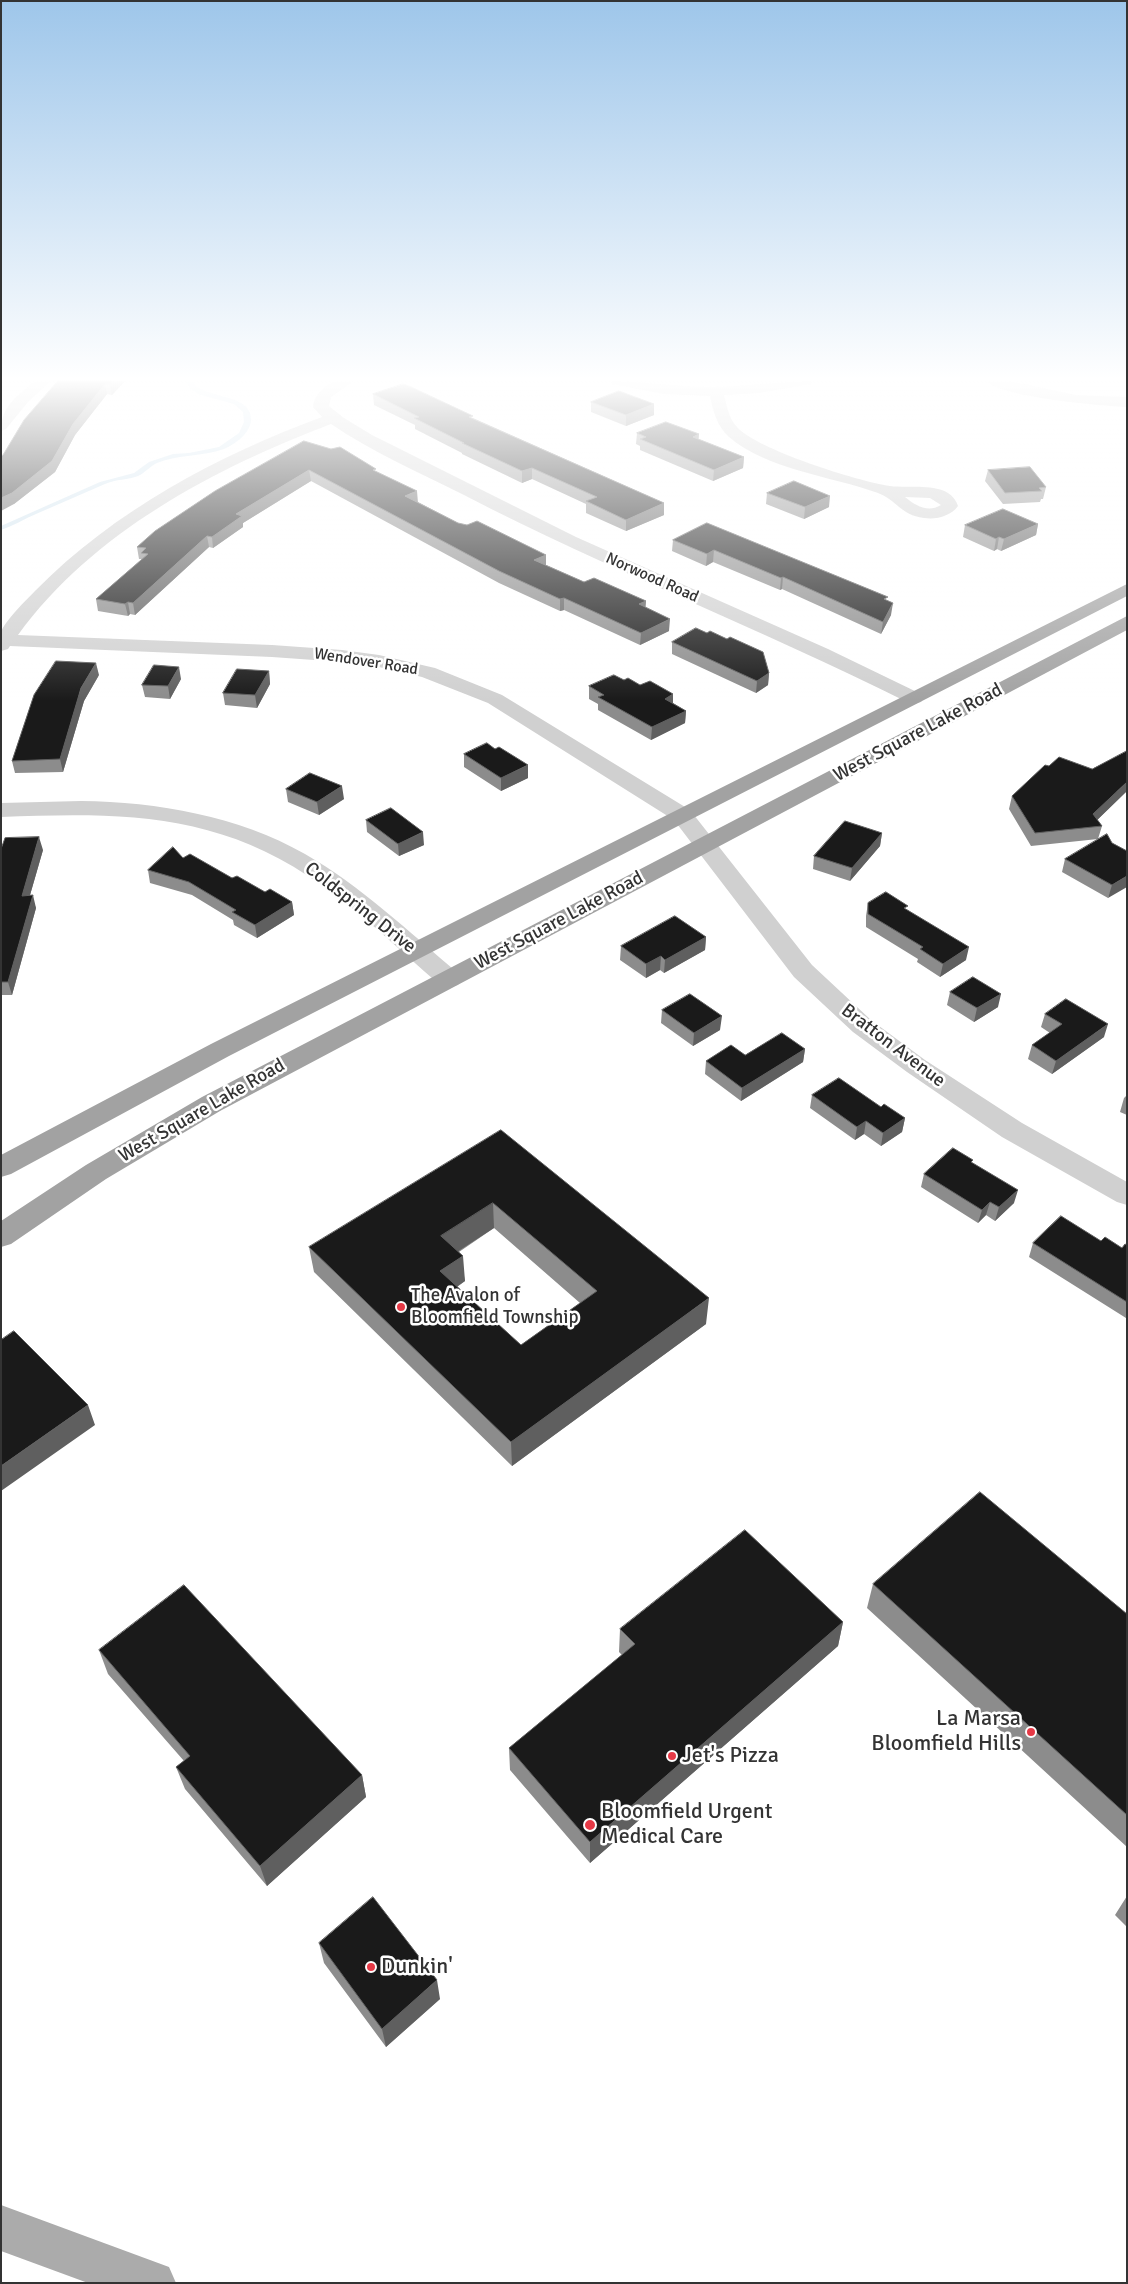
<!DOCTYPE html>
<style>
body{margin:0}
#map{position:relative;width:1128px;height:2284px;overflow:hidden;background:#fff;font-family:Signika,sans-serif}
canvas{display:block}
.frame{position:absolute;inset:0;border:2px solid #333;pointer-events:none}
</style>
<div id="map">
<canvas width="1128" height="2284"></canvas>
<div class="frame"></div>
</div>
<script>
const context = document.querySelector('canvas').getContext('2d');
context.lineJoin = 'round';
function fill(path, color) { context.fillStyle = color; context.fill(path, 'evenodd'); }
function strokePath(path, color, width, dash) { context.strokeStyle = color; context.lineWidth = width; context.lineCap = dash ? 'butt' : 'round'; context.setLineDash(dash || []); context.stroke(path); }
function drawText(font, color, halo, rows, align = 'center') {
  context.font = font + ' Signika,sans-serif'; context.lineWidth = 5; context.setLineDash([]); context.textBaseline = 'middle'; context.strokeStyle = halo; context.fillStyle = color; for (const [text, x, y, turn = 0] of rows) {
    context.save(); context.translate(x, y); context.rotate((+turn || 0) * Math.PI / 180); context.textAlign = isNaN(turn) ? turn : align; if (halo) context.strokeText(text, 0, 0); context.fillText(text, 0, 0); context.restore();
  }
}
const water = new Path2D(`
 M186 381H193C198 399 253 392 251 420 250 434 235 444 224 449 202 457 178 454 157 463 150 466 145 473 138 476 128 480 116 479 105 484 82 494 59 504 36 514 24 519 13 526 1 530V526L100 482 134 473 149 462 173 454 189 453 219 447 239 433 244 422 243 412 234 404 201 395 190 389Z`);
const minor = new Path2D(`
 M35 381H51L28 402 6 429 1 431C1 406 17 396 35 381Z
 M334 381H354L331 397 329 406 344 418 372 435 576 537 828 649 921 694 924 698 921 702 914 704 907 702C761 629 609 570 464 495 420 473 372 452 331 424 215 468 93 532 18 635L272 645 342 650 379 655 435 668 502 695 690 810 812 965 871 1020 925 1060 1022 1123 1127 1182V1205L1117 1202 1002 1137 907 1072 853 1032 794 977 674 820 488 703 422 677 379 667 342 662 272 657 10 646 8 649 1 651C1 645 0 637 1 632 4 622 27 599 35 591 115 510 217 456 322 417L313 407C314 394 324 387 334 381Z
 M610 381C643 381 676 387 710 387 744 387 778 381 813 381L811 384 759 393 724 395C727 406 729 419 737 427 758 450 857 481 890 486 911 489 950 480 958 506 951 516 936 520 924 518 900 515 897 500 878 493 831 476 768 470 729 437 717 426 713 411 710 396L664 394 612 384ZM905 497 930 498 941 505C928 513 916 506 905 497Z
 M986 381H1010L1076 395 1127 397V407C1103 406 1000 397 986 381Z
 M81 801C158 802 238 816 305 854 361 886 409 932 458 973L461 979 458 985 449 987 440 985C397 948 356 907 308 876 210 811 114 813 1 817V803Z`);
const primary = new Path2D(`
 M1 2205 169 2267 176 2283H88L1 2251Z`);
const trunk = new Path2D(`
 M1127 584V596L229 1056 11 1174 1 1177V1155L211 1044Z
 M1127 616V630L220 1111 106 1179 11 1244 1 1247V1221L86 1165 202 1097Z`);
const wall = new Path2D(`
 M58 381H125L112 395 107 394 75 435 55 472 14 504 3 455Z
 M373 394 473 418 664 503V515L626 531 586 513V504L532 479 522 483 462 454V453L415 429V425L374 405Z
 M591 402 654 404V415L626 426 591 412Z
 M637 433 699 434 698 439 744 457 743 468 713 481 640 450V446L636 444Z
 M304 441 377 472 418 502 458 523 546 555V565L584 582 646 601 645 608 669 631 640 645 564 610 560 611 499 583 311 481 243 523V527L213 548 209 547 135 615 130 614 128 616 98 611 96 599 142 559H139L137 547Z
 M988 470 1046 487 1043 499H1041L1040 502 1003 504 985 481Z
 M767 493 829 507 804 519 766 504Z
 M707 523 887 601 891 615 881 634 782 589 780 590 713 562 706 566 672 551 673 540Z
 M1038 524 1036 535 1001 551 997 549 994 551 963 537 965 525Z
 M672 642 769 673 768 685 756 693 672 654Z
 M269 671 270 684 257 708 225 705 223 693Z
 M99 675 84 701 63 772 15 773 12 761Z
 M181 679 170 699 145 697 142 685Z
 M640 685 673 694V703L686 711 685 723 651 740 598 710V704L589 699V686Z
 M464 754 528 778 501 791 464 767Z
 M286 789 344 799 319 815 288 802Z
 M1127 791 1097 820 1102 826 1098 839 1031 846 1009 809 1012 796Z
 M366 820 424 845 399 856 367 832Z
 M882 833 880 846 850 881 813 869 814 856Z
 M1112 843 1127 851 1108 898 1062 872 1065 859Z
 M1 849 43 850 30 895 36 908 12 995H1Z
 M148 870 232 878 265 892 292 902 294 915 257 938 234 925 233 920 192 895 150 883Z
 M868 903 908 910 966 960 940 977 917 962 918 959 866 927V916Z
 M706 937 705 950 664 973 660 970 646 978 620 960 621 946Z
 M950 992 998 1007 974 1022 947 1005Z
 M662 1010 720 1030 693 1046 661 1023Z
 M1045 1014 1104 1037 1052 1074 1028 1059 1032 1045 1050 1033 1041 1027Z
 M805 1049 803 1062 741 1101 705 1074 706 1061 745 1055Z
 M812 1095 881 1107 905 1118 902 1132 881 1146 864 1134 855 1140 810 1108Z
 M1127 1095V1115L1120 1112 1124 1098Z
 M501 1130 706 1324 512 1466 314 1272 309 1247ZM494 1228 580 1303 521 1345 457 1287 465 1281 459 1252Z
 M972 1163 1014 1203 995 1221 986 1215 978 1223 921 1187 924 1174Z
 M1101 1241 1122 1248 1127 1245V1317L1126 1318 1029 1257 1033 1243Z
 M873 1584 1127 1614V1847L867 1608Z
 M843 1622 838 1646 590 1863 510 1770 509 1748 622 1655 619 1652 620 1629Z
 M99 1650 362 1775 366 1797 267 1886 185 1789 176 1767 184 1761 108 1674Z
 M1127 1896V1927L1115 1915Z
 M319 1943 440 1999 386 2047 324 1963Z`);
const shadedWall = new Path2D(`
 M112 381H125L112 395 110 384Z
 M105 384 107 394 75 435 55 472 14 504 1 511V498L73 424Z
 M654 404V415L626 426V415Z
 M699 434 698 445 693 437Z
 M744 457 743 468 713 481 714 470Z
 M532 468V479L522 483V471Z
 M309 470 311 481 243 523V527L213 548 212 537 236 514Z
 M417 491 418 503 405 496Z
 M830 496 829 507 804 519 805 507Z
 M664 503V515L626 531V520Z
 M1038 524 1036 535 1001 551 1004 539Z
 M207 536 209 547 135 615 133 603Z
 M999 537 997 549 994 551 996 539Z
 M714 550 713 562 706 566 707 554Z
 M546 555V566L534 560Z
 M783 577 782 589 780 590 781 578Z
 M564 598V610L560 611V599Z
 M646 601 645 613 639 604Z
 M128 602 130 614 128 616 125 604Z
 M893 603 891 615 881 634 883 622Z
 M670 619 669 631 640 645 641 633Z
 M96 663 99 675 84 701 63 772 60 759 81 688Z
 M179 667 181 679 170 699 168 686Z
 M269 671 270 684 257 708 255 695Z
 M769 673 768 685 756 693 757 681Z
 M673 694V707L665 699Z
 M686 711 685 723 651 740 652 727Z
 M528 765V778L501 791V778Z
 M1127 782V791L1090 827 1093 814Z
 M342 786 344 799 319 815 317 802Z
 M423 832 424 845 399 856 398 844Z
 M882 833 880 846 850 881 852 868Z
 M39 837 43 850 26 909 22 896Z
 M1127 876V887L1108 898 1112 885Z
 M33 895 36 908 12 995 8 982Z
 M292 902 294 915 257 938 255 925Z
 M706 937 705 950 664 973 665 960Z
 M969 947 966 960 940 977 943 964Z
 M661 956 660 970 646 978V964Z
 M1001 994 998 1007 974 1022 977 1008Z
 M722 1016 720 1030 693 1046 694 1033Z
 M1108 1024 1104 1037 1052 1074 1056 1061Z
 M805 1049 803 1062 741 1101 742 1088Z
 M905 1118 902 1132 881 1146 883 1133Z
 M866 1121 864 1134 855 1140 857 1127Z
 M1018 1190 1014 1203 995 1221 999 1207Z
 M990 1202 986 1215 978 1223 982 1210Z
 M493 1203 494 1228 443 1261 441 1236Z
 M463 1256 465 1281 442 1297 440 1271Z
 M709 1298 706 1324 512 1466 511 1442Z
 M88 1405 95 1425 1 1491V1466Z
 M843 1622 838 1646 590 1863V1842Z
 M362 1775 366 1797 267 1886 260 1866Z
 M437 1980 440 1999 386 2047 382 2029Z`);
const building = new Path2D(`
 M58 381H112L110 384H105L73 424 52 461 12 493 1 498V456L3 455 24 420Z
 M403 384 409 386 473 416 469 417 664 503 626 520 586 501 597 497 532 468 522 471 462 443H464L414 418 419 417 373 394Z
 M619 391 654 404 626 415 591 402Z
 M666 422 699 434 693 437 744 457 714 470 640 439 646 437 637 433Z
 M304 441 331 449 340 447 376 469 373 470 417 491 405 496 458 523 467 525 477 521 546 555 534 560 584 582 594 578 646 601 639 604 670 619 641 633 564 598 560 599 499 571 309 470 236 514 242 516 212 537 207 536 133 603 128 602 125 604 96 599 148 554 141 553 146 548 137 547 155 531 215 491Z
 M1030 467 1046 487 1039 488 1042 491 1005 493 988 470Z
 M794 481 830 496 805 507 767 493Z
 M1003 509 1038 524 1004 539 999 537 996 539 965 525Z
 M707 523 888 597 884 599 893 603 883 622 783 577 781 578 714 550 707 554 673 540Z
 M696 628 707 633 710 631 727 639 730 637 763 652 769 673 757 681 672 642Z
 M56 661 96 663 81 688 60 759 12 761 34 695Z
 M154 665 179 667 168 686 142 685Z
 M237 669 269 671 255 695 223 693Z
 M614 675 624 680 628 678 640 685 650 681 673 694 665 699 686 711 652 727 598 697 604 695 589 686Z
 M487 743 495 749 499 747 528 765 501 778 464 754Z
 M1127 751V782L1093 814 1102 826 1035 833 1012 796 1045 765 1049 766 1059 757 1092 769Z
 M310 773 342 786 317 802 286 789Z
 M391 808 423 832 398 844 366 820Z
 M845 821 882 833 852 868 814 856Z
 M1107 834 1112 843 1127 851V876L1112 885 1065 859Z
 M39 837 22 896 33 895 8 982H1V849L5 838Z
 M173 847 183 858 190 854 232 878 237 876 265 892 270 889 292 902 255 925 232 912 236 910 189 882 148 870Z
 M886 892 908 906 904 908 969 947 943 964 920 949 923 947 868 914V903Z
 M675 916 706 937 665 960 661 956 646 964 621 946Z
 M973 977 1001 994 977 1008 950 992Z
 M690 994 722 1016 694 1033 662 1010Z
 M1066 999 1108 1024 1056 1061 1032 1045 1062 1024 1045 1014Z
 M782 1033 805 1049 742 1088 706 1061 731 1045 745 1055Z
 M839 1078 881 1107 884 1104 905 1118 883 1133 866 1121 857 1127 812 1095Z
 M501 1130 709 1298 511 1442 309 1247ZM493 1203 597 1291 521 1345 440 1271 463 1256 441 1236Z
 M953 1148 973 1160 971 1162 1018 1190 999 1207 990 1202 982 1210 924 1174Z
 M1061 1216 1101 1241 1105 1237 1122 1248 1125 1244 1127 1245V1302L1033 1243Z
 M14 1331 88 1405 1 1466V1340Z
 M980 1492 1127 1614V1815L873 1584Z
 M745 1530 843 1622 590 1842 509 1748 635 1644 620 1629Z
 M184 1585 362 1775 260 1866 176 1767 190 1756 99 1650Z
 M373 1897 437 1980 382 2029 319 1943Z`);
const markers = [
 [401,1307,5,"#e63946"],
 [1031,1732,5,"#e63946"],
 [672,1756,5,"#e63946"],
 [590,1825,6,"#e63946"],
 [371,1967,5,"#e63946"]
];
const farStreetnames = [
 ["Norwood Road",652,578,24],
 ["Wendover Road",366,662,9]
];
const streetNames = [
 ["West Square Lake Road",918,733,-28],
 ["Coldspring Drive",360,908,38],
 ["West Square Lake Road",559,921,-28],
 ["Bratton Avenue",893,1046,37],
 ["West Square Lake Road",202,1111,-30]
];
const poiNames = [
 ["The Avalon of",411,1296],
 ["Bloomfield Township",411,1318]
];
const nearPoinames = [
 ["La Marsa",1021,1719,"right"],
 ["Bloomfield Hills",1021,1744,"right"],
 ["Jet's Pizza",682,1756],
 ["Bloomfield Urgent",601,1812],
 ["Medical Care",601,1837],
 ["Dunkin'",381,1967]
];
fill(water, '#cfe2ee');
fill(minor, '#d0d0d0');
fill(primary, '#ababab');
fill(trunk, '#a2a2a2');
fill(wall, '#8c8c8c');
fill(shadedWall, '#5f5f5f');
fill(building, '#1a1a1a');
strokePath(building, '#5f5f5f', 1);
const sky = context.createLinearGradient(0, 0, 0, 701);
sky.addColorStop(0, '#9ec6ea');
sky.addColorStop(0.54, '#fff');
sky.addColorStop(1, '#ffffff00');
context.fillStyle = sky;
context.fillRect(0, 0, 1128, 701);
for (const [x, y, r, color] of markers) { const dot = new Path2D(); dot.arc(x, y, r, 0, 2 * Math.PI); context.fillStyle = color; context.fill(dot); strokePath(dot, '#fff', 2); }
drawText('16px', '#333', '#fff', farStreetnames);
drawText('19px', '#333', '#fff', streetNames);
drawText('19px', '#333', '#fff', poiNames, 'left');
drawText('22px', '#333', '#fff', nearPoinames, 'left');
</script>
